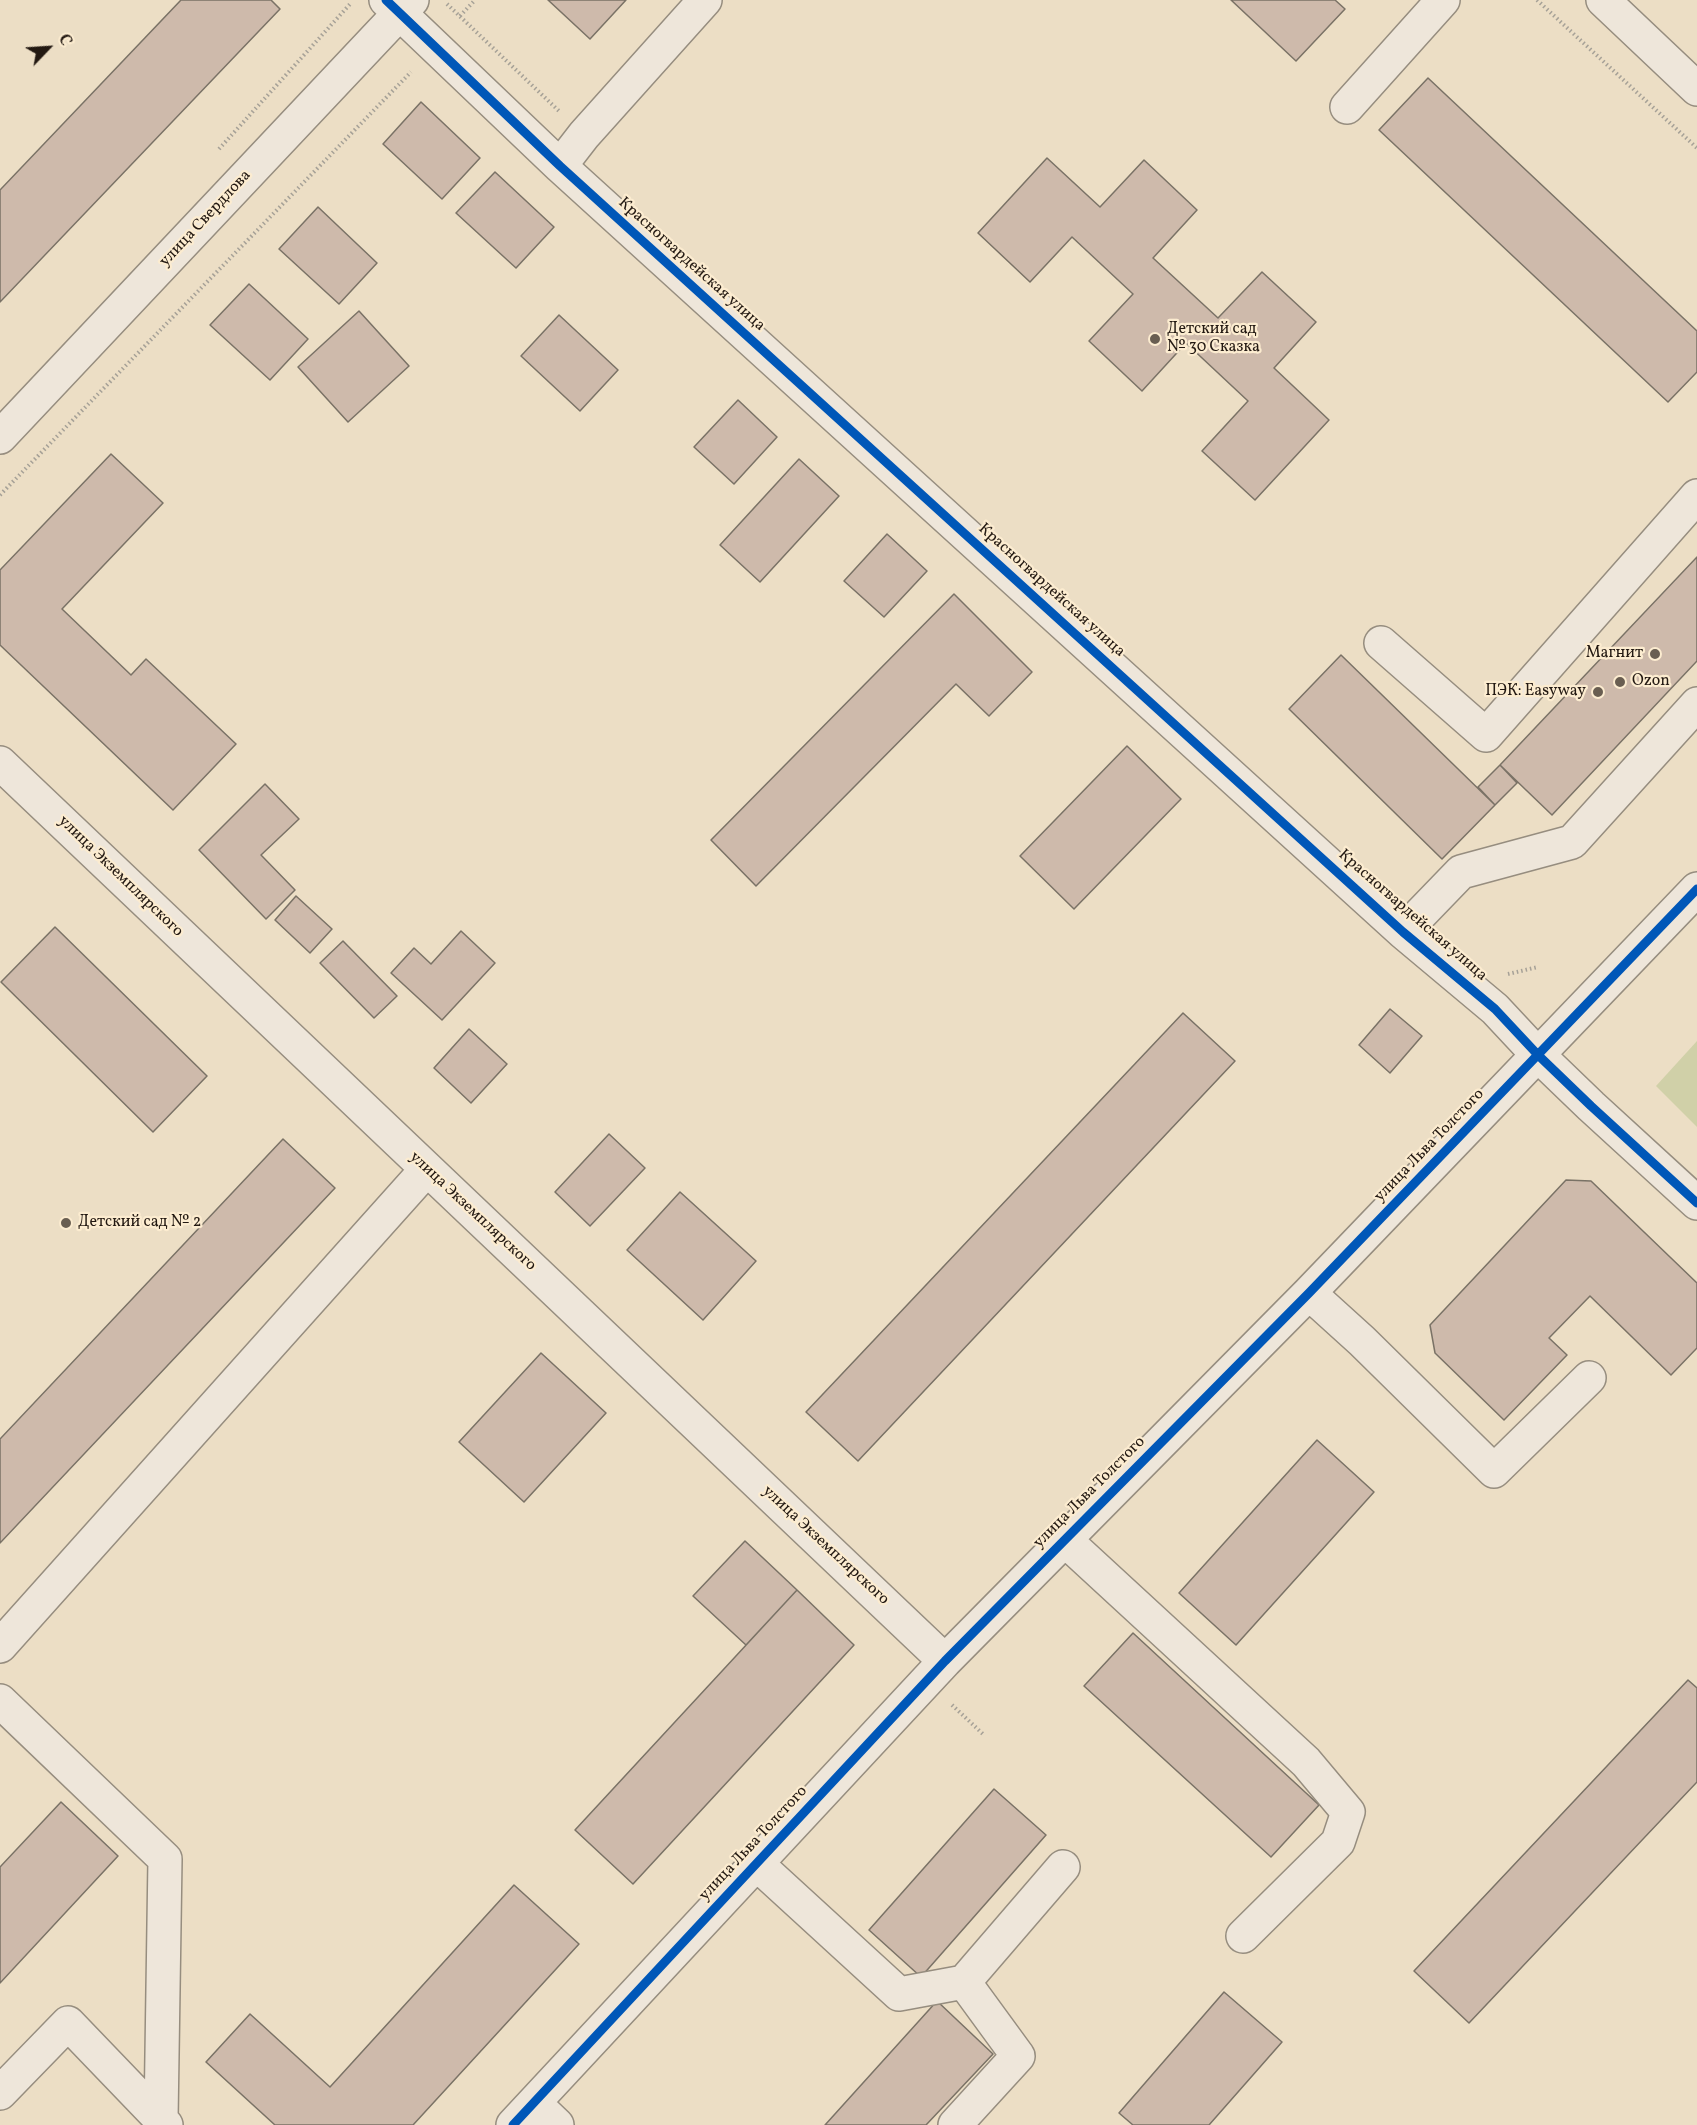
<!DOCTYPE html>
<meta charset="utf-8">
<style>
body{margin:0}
#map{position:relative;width:1697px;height:2125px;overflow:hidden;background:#ecdec5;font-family:Vollkorn,serif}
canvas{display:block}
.north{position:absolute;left:18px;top:18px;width:60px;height:60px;-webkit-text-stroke:4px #fcecd0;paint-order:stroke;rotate:65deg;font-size:16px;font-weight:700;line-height:24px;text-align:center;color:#231912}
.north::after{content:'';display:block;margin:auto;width:21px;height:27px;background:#231912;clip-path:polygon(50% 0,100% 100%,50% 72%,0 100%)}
</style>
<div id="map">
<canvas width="1697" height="2125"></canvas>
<div class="north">С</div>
</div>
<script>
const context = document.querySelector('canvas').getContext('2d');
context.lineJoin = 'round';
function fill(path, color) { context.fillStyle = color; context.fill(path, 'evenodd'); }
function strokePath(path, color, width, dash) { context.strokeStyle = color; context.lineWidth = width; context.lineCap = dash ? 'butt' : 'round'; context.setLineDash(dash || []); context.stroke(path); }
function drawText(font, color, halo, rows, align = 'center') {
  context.font = font + ' Vollkorn,serif'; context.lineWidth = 4.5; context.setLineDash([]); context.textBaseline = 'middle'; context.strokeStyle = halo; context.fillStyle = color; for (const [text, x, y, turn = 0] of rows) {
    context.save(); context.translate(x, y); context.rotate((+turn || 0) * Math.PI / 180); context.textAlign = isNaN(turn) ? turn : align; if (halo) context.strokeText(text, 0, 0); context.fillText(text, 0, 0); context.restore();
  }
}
const green = new Path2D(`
 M1697 1041V1127L1656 1086Z`);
const building = new Path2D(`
 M181 0H271L280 9 0 302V190Z
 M548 0H626L590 39Z
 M1231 0H1335L1345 9 1296 61Z
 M1428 78 1697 331V372L1668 402 1379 130Z
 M421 102 480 158 442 199 383 144Z
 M1047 158 1100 207 1144 160 1197 210 1153 258 1218 318 1262 272 1316 322 1274 368 1329 420 1255 500 1202 451 1248 401 1186 343 1142 391 1089 341 1133 294 1072 237 1030 282 978 233Z
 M495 172 554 227 516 268 456 213Z
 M318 207 377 263 339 304 279 249Z
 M249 284 308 339 270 380 210 325Z
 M359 311 409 366 348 422 298 367Z
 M559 315 618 370 580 411 521 356Z
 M738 400 777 437 734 484 694 447Z
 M111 454 163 503 62 609 131 675 146 659 236 744 173 810 0 645V570Z
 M799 459 839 496 760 582 720 545Z
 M887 534 927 571 884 617 844 581Z
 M1697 557V661L1552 815 1500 765Z
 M954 594 1032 672 989 716 956 684 756 886 711 840Z
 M1341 655 1495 805 1442 859 1289 709Z
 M1127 746 1181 799 1074 909 1020 856Z
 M1500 765 1517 783 1495 805 1478 787Z
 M265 784 299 819 261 855 295 890 266 919 199 850Z
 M296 896 332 929 310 953 275 920Z
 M55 927 207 1076 153 1132 1 982Z
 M461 931 495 963 442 1020 391 973 414 948 431 964Z
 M343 941 397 996 374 1018 320 963Z
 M1390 1009 1422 1036 1390 1073 1359 1045Z
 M1183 1013 1235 1061 858 1461 806 1412Z
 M469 1029 507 1064 471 1103 434 1068Z
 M609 1134 645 1168 590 1226 555 1192Z
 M283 1139 335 1188 0 1543V1439Z
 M1566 1180 1591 1181 1697 1283V1348L1671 1375 1590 1296 1549 1338 1567 1355 1504 1420 1435 1353 1430 1325Z
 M680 1192 756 1261 703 1320 627 1250Z
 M541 1353 606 1413 524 1502 459 1442Z
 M1317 1440 1374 1492 1236 1645 1179 1593Z
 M745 1541 797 1590 746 1645 693 1596Z
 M797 1590 854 1645 633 1884 575 1830Z
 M1133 1633 1319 1805 1271 1857 1084 1686Z
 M1688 1680 1697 1688V1782L1469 2023 1414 1971Z
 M994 1789 1046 1835 921 1977 869 1930Z
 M61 1802 118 1856 0 1983V1867Z
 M514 1885 579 1944 413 2125H275L206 2062 250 2014 330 2087Z
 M1224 1992 1282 2042 1209 2125H1133L1119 2113Z
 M937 2001 993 2054 926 2125H825Z`);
const path = new Path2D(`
 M1537 0 1697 148
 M447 4 559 111
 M460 16 475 0
 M219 149 351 3
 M0 495 411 72
 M1508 974 1538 967
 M952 1705 984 1735`);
const minor = new Path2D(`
 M386 0 560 166 1403 932 1495 1009 1538 1055 1591 1106 1697 1203
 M1603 0 1697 89
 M1347 107 1443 0
 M560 166 584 135 705 0
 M0 437 412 0
 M1381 643 1486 735 1697 496
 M0 763 945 1661
 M1403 932 1461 872 1572 842 1697 704
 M1309 1293 1362 1341 1494 1471 1589 1378
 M1065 1540 1306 1762 1348 1812 1338 1842 1243 1936
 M0 1646 427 1169
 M0 1701 165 1859 161 2119
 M757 1864 899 1994 964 1982 1063 1867
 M0 2093 68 2023 166 2125
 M534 2103 557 2125
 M513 2125 945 1661 1309 1293 1697 889
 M955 2125 1018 2056 964 1982`);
const cycleway = new Path2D(`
 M386 0 560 166 1403 932 1495 1009 1538 1055 1591 1106 1697 1203
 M513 2125 945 1661 1309 1293 1697 889`);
const markers = [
 [1155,339,6,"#695e51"],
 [1655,654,6,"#695e51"],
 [1620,682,6,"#695e51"],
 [1598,692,6,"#695e51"],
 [66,1223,6,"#695e51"]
];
const streetNames = [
 ["улица Свердлова",206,219,-47],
 ["Красногвардейская улица",691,265,42],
 ["Красногвардейская улица",1051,591,42],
 ["улица Экземплярского",120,877,44],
 ["Красногвардейская улица",1412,916,41],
 ["улица Льва Толстого",1430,1146,-46],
 ["улица Экземплярского",472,1212,43],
 ["улица Льва Толстого",1090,1493,-45],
 ["улица Экземплярского",825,1546,43],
 ["улица Льва Толстого",754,1844,-47]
];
const poiNames = [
 ["Детский сад",1167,330],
 ["№ 30 Сказка",1167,348],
 ["Магнит",1643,654,"right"],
 ["Ozon",1632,682],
 ["ПЭК: Easyway",1586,692,"right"],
 ["Детский сад № 2",78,1223]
];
fill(green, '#d0d0a8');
fill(building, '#cebaab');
strokePath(building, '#7a7266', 1.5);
strokePath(minor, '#968d7f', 36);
strokePath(path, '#a6a197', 4, [1.5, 3]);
strokePath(minor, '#eee6da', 33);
strokePath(cycleway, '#0057b8', 9);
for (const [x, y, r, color] of markers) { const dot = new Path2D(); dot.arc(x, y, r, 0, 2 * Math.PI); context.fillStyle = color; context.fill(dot); strokePath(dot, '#fcecd0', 2); }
drawText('16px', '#231912', '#fcecd0', streetNames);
drawText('16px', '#231912', '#fcecd0', poiNames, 'left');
</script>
